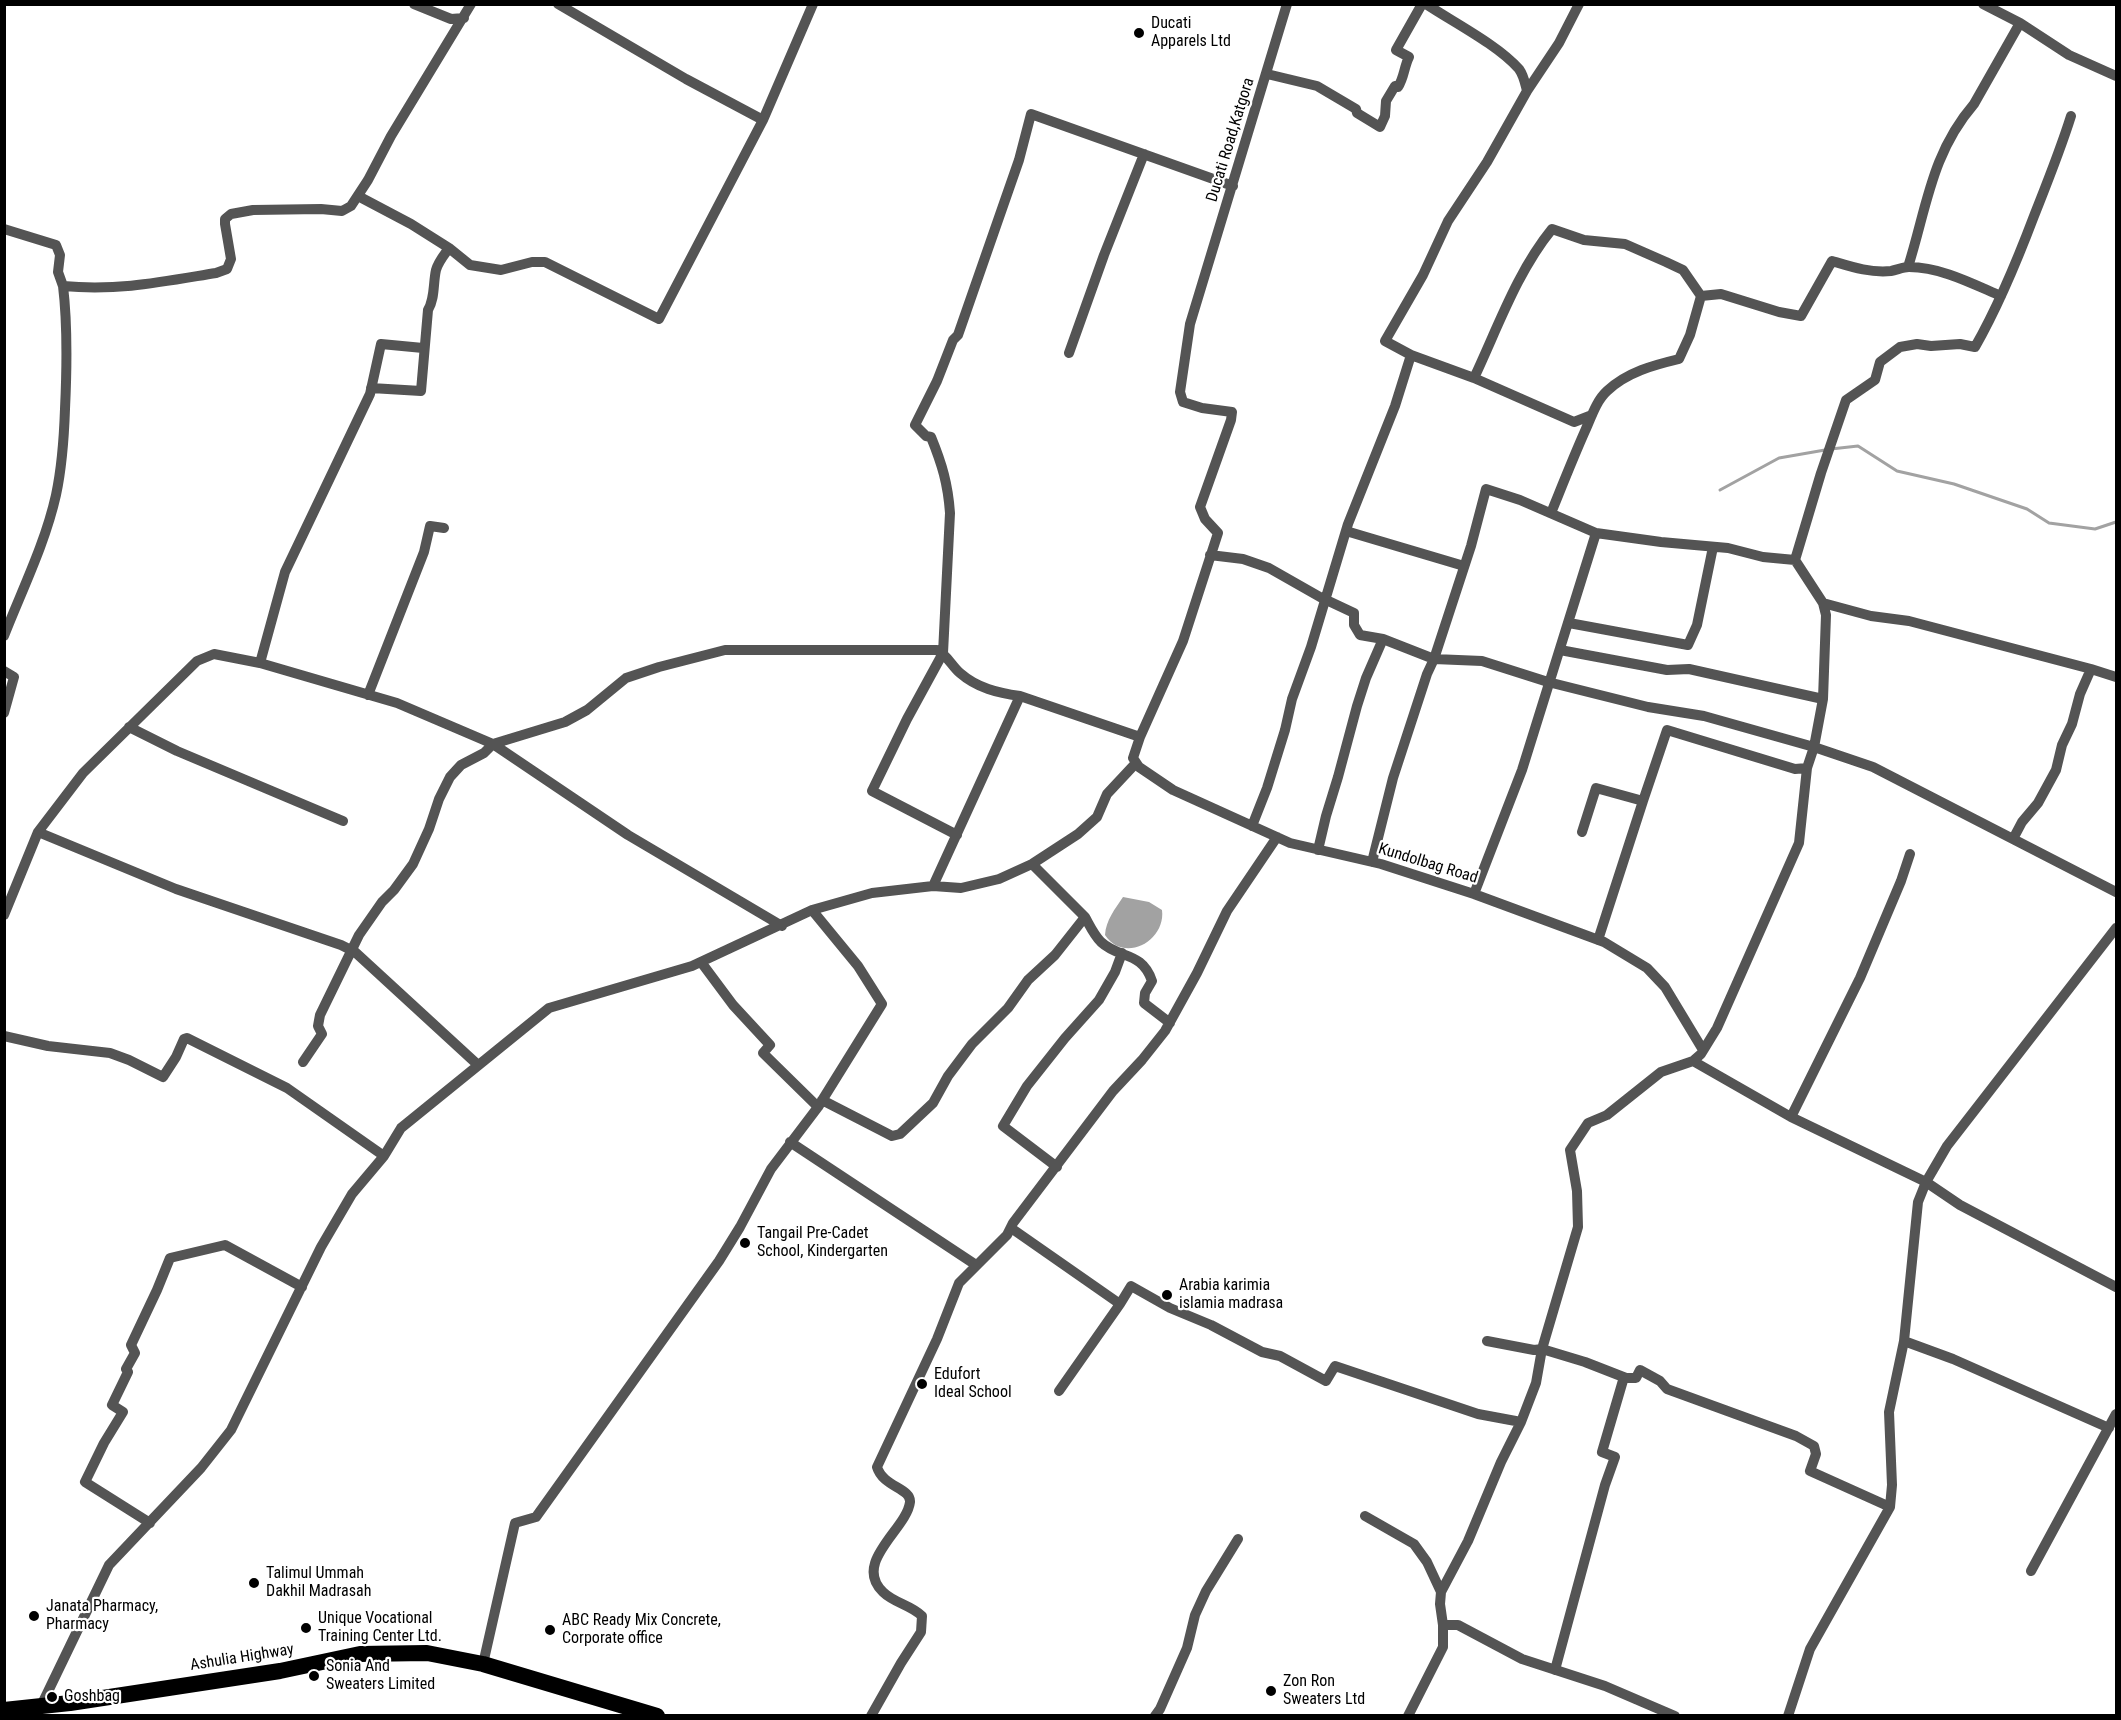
<!DOCTYPE html>
<style>
body{margin:0}
#map{position:relative;width:2121px;height:1720px;overflow:hidden;background:#fff;font-family:"Roboto Condensed",sans-serif}
canvas{display:block}
.frame{position:absolute;inset:0;border:6px solid #000;pointer-events:none}
</style>
<div id="map">
<canvas width="2121" height="1720"></canvas>
<div class="frame"></div>
</div>
<script>
const context = document.querySelector('canvas').getContext('2d');
context.lineJoin = 'round';
function fill(path, color) { context.fillStyle = color; context.fill(path, 'evenodd'); }
function strokePath(path, color, width, dash) { context.strokeStyle = color; context.lineWidth = width; context.lineCap = dash ? 'butt' : 'round'; context.setLineDash(dash || []); context.stroke(path); }
function drawText(font, color, halo, rows, align = 'center') {
  context.font = font + ' "Roboto Condensed",sans-serif'; context.lineWidth = 4.5; context.setLineDash([]); context.textBaseline = 'middle'; context.strokeStyle = halo; context.fillStyle = color; for (const [text, x, y, turn = 0] of rows) {
    context.save(); context.translate(x, y); context.rotate((+turn || 0) * Math.PI / 180); context.textAlign = isNaN(turn) ? turn : align; if (halo) context.strokeText(text, 0, 0); context.fillText(text, 0, 0); context.restore();
  }
}
const water = new Path2D(`
 M1123 897 1149 902 1162 910C1166 941 1124 964 1105 935 1106 920 1115 909 1123 897Z`);
const stream = new Path2D(`
 M1831 449 1858 446 1897 471 1954 484 2027 509 2049 523 2095 529 2116 522
 M1720 490 1779 458 1825 450`);
const minor = new Path2D(`
 M414 4 451 19 464 18
 M558 4 686 79 763 120
 M1983 4 2020 23 2069 55 2116 76
 M1267 74 1317 86 1356 109 1357 113 1380 127 1385 116 1386 101 1395 86 1398 87C1404 78 1404 67 1409 57L1396 50 1422 4
 M1527 91 1559 43 1579 4
 M358 196 411 224 449 248C444 255 438 262 436 270 433 283 435 299 428 310L421 391 371 388
 M4 229 56 245 60 255 58 272 63 286C119 291 161 282 216 273L227 269 231 259 225 224V219L231 214 253 210 321 209 342 211 351 206 368 180 391 136 471 4
 M449 248 470 265 501 270 532 262H545L659 319 763 120 813 4
 M1908 267C1927 207 1931 154 1974 104L2020 23
 M1069 353 1104 255 1144 154
 M1411 355 1474 378 1574 422 1592 415
 M1474 378C1498 327 1517 272 1552 229L1584 240 1625 244 1666 262 1683 270 1701 296
 M1551 513C1562 486 1573 458 1585 431 1591 418 1596 401 1607 391 1627 372 1654 365 1679 359L1690 335 1701 296 1721 294 1779 312 1801 316 1832 261C1852 267 1870 273 1891 271 1897 270 1903 267 1909 267 1941 267 1973 284 2001 296
 M1346 531 1464 566
 M1210 555 1243 559 1269 568 1320 597 1354 613V625L1360 635 1383 639 1434 659 1482 661 1548 682 1648 707 1704 716 1814 747 1873 767 2116 892
 M1823 603 1871 616 1909 621 2091 669
 M1569 623 1688 645 1697 625 1713 547
 M4 636C22 590 45 544 56 495 62 467 64 438 65 409 67 367 68 327 63 286
 M1560 650 1667 670 1689 669 1823 699
 M260 663 285 572 370 394 381 344 423 348
 M4 671 14 677 4 713
 M368 695 424 552 430 526 444 528
 M129 727 177 751 343 821
 M1140 737 1133 758 1139 767 1173 790 1290 843 1381 864 1474 894 1604 942 1647 968 1665 987 1703 1050
 M1252 826 1267 788 1285 730 1292 699 1311 647 1348 524 1395 406 1411 355 1385 341 1423 275 1448 221 1487 162 1527 91C1525 83 1524 76 1519 69 1498 45 1453 22 1426 4
 M38 832 176 889 341 945 355 952 478 1065
 M1582 832 1596 788 1643 801 1667 730 1795 769 1807 768
 M957 835 872 791 907 719 943 653 950 513C948 484 942 464 931 437L926 436 915 425 937 381 953 340 958 335 1019 160 1031 114 1233 186
 M2013 839 2022 822 2038 803 2056 770 2062 745 2072 724 2080 694 2091 669 2116 677
 M1318 850 1326 816 1338 777 1357 706 1366 678 1383 639
 M1372 862 1393 778 1427 674 1434 659 1471 546 1486 489 1520 500 1596 533 1661 542 1728 548 1763 557 1795 560
 M933 886 961 888 999 879 1032 864 1078 834 1097 817 1107 794 1136 763
 M1474 894 1522 770 1596 533
 M4 915 38 832 83 773 197 661 214 654 260 663 397 703 493 744 565 722 587 710 626 678 659 667 725 650H937C948 656 951 665 960 673 977 688 998 693 1020 696
 M1085 917C1090 926 1094 935 1101 942 1119 959 1142 951 1152 981L1145 993 1144 1003 1170 1023
 M1598 940 1643 801
 M701 962 733 1005 770 1045 763 1053 818 1107
 M4 1036 48 1046 110 1053 129 1060 163 1077 176 1057 184 1039 187 1038 287 1088 384 1156
 M1693 1061 1791 1117 1926 1182 1960 1205 2116 1287
 M303 1062 322 1034 318 1026 320 1015 359 935 382 902 394 890 413 864 429 829 439 799 450 777 461 765 484 753 493 744 628 835 782 926
 M822 1100 892 1136 900 1134 933 1103 948 1076 972 1044 1008 1008 1028 980 1055 955 1085 917 1032 864
 M1791 1117 1860 978 1901 881 1910 854
 M790 1142 976 1265
 M1057 1167 1003 1126 1027 1086 1065 1038 1099 1000 1115 972 1122 953
 M1011 1228 1120 1304 1059 1391
 M1120 1304 1131 1286 1170 1308 1211 1325 1262 1352 1280 1356 1326 1381 1335 1366 1478 1414 1521 1422
 M1487 1341 1534 1350 1542 1349 1585 1362 1626 1378H1636L1640 1370 1660 1381 1667 1389 1796 1436 1814 1446 1816 1454 1810 1471 1890 1507
 M1904 1341 1953 1359 2109 1428
 M1365 1516 1414 1544 1427 1562 1441 1592
 M150 1523 85 1482 104 1443 123 1412 112 1405 128 1372 126 1369 135 1353 131 1345 157 1290 170 1258 225 1245 302 1287
 M2031 1571 2116 1414
 M1443 1625H1458L1522 1659 1605 1686 1675 1716
 M483 1664 515 1523 536 1517 719 1261 740 1227 771 1169 818 1107 882 1004 858 966 812 910
 M1555 1670 1605 1485 1615 1457 1602 1452 1624 1377
 M41 1706 109 1565 201 1468 231 1430 321 1247 352 1194 384 1156 401 1128 549 1008 692 966 812 910 872 893 933 886 1020 696 1140 737 1183 641 1218 533 1205 519 1200 507 1231 420 1232 412 1202 408 1183 402 1180 392 1190 324 1287 4
 M871 1716 901 1663 921 1632 922 1616C911 1605 894 1603 883 1592 852 1562 907 1529 910 1502 911 1488 883 1487 877 1467L937 1339 959 1283 1007 1235 1013 1223 1113 1091 1142 1060 1165 1031 1197 973 1227 911 1277 837
 M1155 1716 1160 1709 1187 1648 1195 1615 1206 1591 1238 1539
 M1408 1716 1443 1647V1625L1440 1604 1441 1592 1468 1541 1501 1462 1521 1422 1536 1383 1542 1349 1578 1227 1577 1191 1570 1150 1588 1123 1607 1115 1661 1072 1693 1061 1701 1054 1717 1028 1799 843 1807 768 1814 747 1823 699 1826 615 1823 603 1795 560 1821 473 1846 400 1875 380 1880 362 1900 347 1917 344 1931 346 1960 344 1975 347C1999 305 2017 261 2034 216 2047 183 2060 151 2071 116
 M1788 1716 1810 1649 1890 1507 1892 1485 1889 1412 1904 1341 1918 1202 1926 1182 1947 1146 2116 928`);
const trunk = new Path2D(`
 M4 1710 70 1703 280 1671 360 1654 427 1653 483 1664 657 1716`);
const markers = [
 [1139,33,6,"#000"],
 [745,1243,6,"#000"],
 [1167,1295,6,"#000"],
 [922,1384,6,"#000"],
 [254,1583,6,"#000"],
 [34,1616,6,"#000"],
 [306,1628,6,"#000"],
 [550,1630,6,"#000"],
 [314,1676,6,"#000"],
 [1271,1691,6,"#000"],
 [52,1697,6,"#000"]
];
const poiNames = [
 ["Ducati",1151,24],
 ["Apparels Ltd",1151,42],
 ["Tangail Pre-Cadet",757,1234],
 ["School, Kindergarten",757,1252],
 ["Arabia karimia",1179,1286],
 ["islamia madrasa",1179,1304],
 ["Edufort",934,1375],
 ["Ideal School",934,1393],
 ["Talimul Ummah",266,1574],
 ["Dakhil Madrasah",266,1592],
 ["Janata Pharmacy,",46,1607],
 ["Pharmacy",46,1625],
 ["Unique Vocational",318,1619],
 ["Training Center Ltd.",318,1637],
 ["ABC Ready Mix Concrete,",562,1621],
 ["Corporate office",562,1639],
 ["Sonia And",326,1667],
 ["Sweaters Limited",326,1685],
 ["Zon Ron",1283,1682],
 ["Sweaters Ltd",1283,1700],
 ["Goshbag",64,1697]
];
const streetNames = [
 ["Ducati Road,Katgora",1231,140,-73],
 ["Kundolbag Road",1428,864,17],
 ["Ashulia Highway",242,1658,-9]
];
fill(water, '#a2a2a2');
strokePath(stream, '#a2a2a2', 3);
strokePath(minor, '#545454', 10);
strokePath(trunk, '#000', 16);
for (const [x, y, r, color] of markers) { const dot = new Path2D(); dot.arc(x, y, r, 0, 2 * Math.PI); context.fillStyle = color; context.fill(dot); strokePath(dot, '#fff', 2); }
drawText('16px', '#000', '#fff', poiNames, 'left');
drawText('16px', '#000', '#fff', streetNames);
</script>
